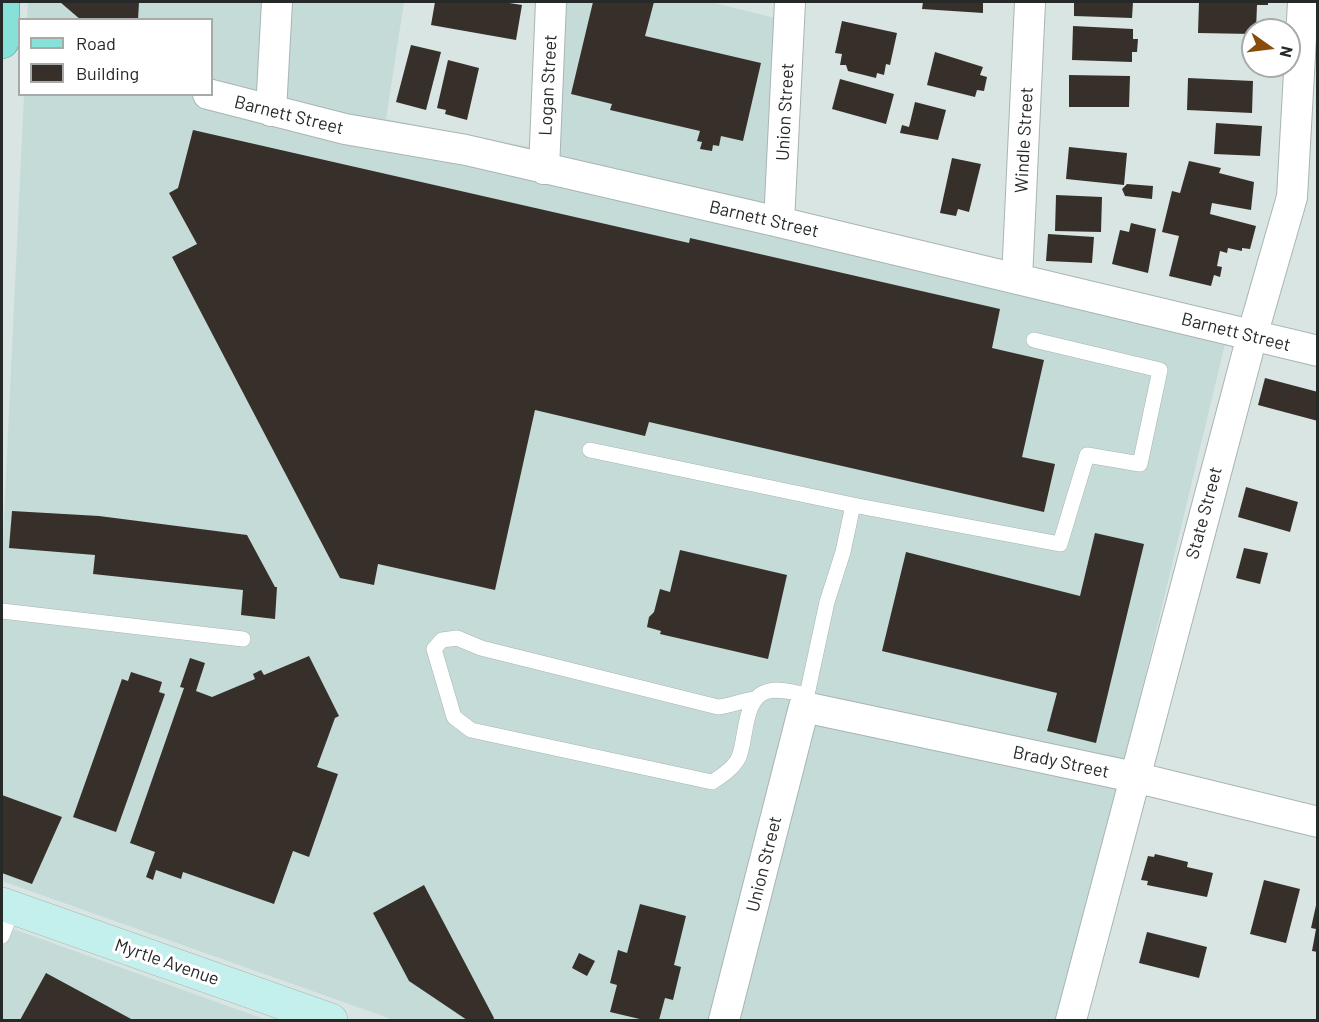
<!DOCTYPE html>
<style>
body{margin:0}
#map{position:relative;width:1319px;height:1022px;overflow:hidden;background:#d9e5e3;font-family:Barlow,sans-serif}
canvas{display:block}
.frame{position:absolute;inset:0;border:3px solid #252a29;pointer-events:none}
.legend{position:absolute;left:18px;top:18px;width:195px;height:78px;box-sizing:border-box;background:#fff;border:2px solid #a8aaa9;margin:0;padding:8px 10px;list-style:none;font-size:18px;color:#252a29}
.legend li{display:flex;align-items:center;gap:12px;height:30px}
.legend b{width:30px;border:2px solid #a8aaa9}
.north{position:absolute;left:1241px;top:18px;width:60px;height:60px;box-sizing:border-box;background:#fff;border:2px solid #a8aaa9;border-radius:50%;rotate:104deg;font-size:16px;font-weight:700;line-height:24px;text-align:center;color:#252a29}
.north::after{content:'';display:block;margin:auto;width:21px;height:27px;background:#894c0c;clip-path:polygon(50% 0,100% 100%,50% 72%,0 100%)}
</style>
<div id="map">
<canvas width="1319" height="1022"></canvas>
<div class="frame"></div>
<ul class="legend">
<li><b style="height:8px;background:#86e1d9"></b>Road</li>
<li><b style="height:16px;background:#37302a"></b>Building</li>
</ul>
<div class="north">N</div>
</div>
<script>
const context = document.querySelector('canvas').getContext('2d');
context.lineJoin = 'round';
function fill(path, color) { context.fillStyle = color; context.fill(path, 'evenodd'); }
function strokePath(path, color, width, dash) { context.strokeStyle = color; context.lineWidth = width; context.lineCap = dash ? 'butt' : 'round'; context.setLineDash(dash || []); context.stroke(path); }
function drawText(font, color, halo, rows, align = 'center') {
  context.font = font + ' Barlow,sans-serif'; context.lineWidth = 6; context.setLineDash([]); context.textBaseline = 'middle'; context.strokeStyle = halo; context.fillStyle = color; for (const [text, x, y, turn = 0] of rows) {
    context.save(); context.translate(x, y); context.rotate((+turn || 0) * Math.PI / 180); context.textAlign = isNaN(turn) ? turn : align; if (halo) context.strokeText(text, 0, 0); context.fillText(text, 0, 0); context.restore();
  }
}
const built = new Path2D(`
 M28 2H404L386 119 530 147 539 2H710L779 19 765 235 1226 340 1124 764 1057 1020H394L2 881V560L24 95 212 94V20L27 19Z
 M2 925 267 1020H2Z`);
const building = new Path2D(`
 M60 2H139L138 20H81Z
 M435 2H503L522 5 516 40 431 25Z
 M593 2H654L645 36 761 63 743 141 721 136 719 146 713 145 712 151 700 149 702 142 697 141 700 131 610 110 612 104 571 94Z
 M923 2H983V13L922 9Z
 M1074 2H1133L1132 18 1074 16Z
 M1199 2H1268V5H1257L1256 30H1253V34L1198 33Z
 M842 21 897 33 890 65 886 64 884 75 877 73 876 78 848 71 846 65H840L842 54 835 53Z
 M1073 26 1133 29V39H1138L1137 52H1132V62L1072 60Z
 M411 45 441 52 426 110 396 102Z
 M935 52 983 67 980 75 987 77 984 91 977 90 975 97 927 85Z
 M448 60 479 68 467 120 445 114 446 110 437 108Z
 M1069 75 1130 76 1129 107H1069Z
 M1188 78 1253 81 1252 113 1187 110Z
 M840 79 894 94 886 124 832 109Z
 M915 102 946 110 938 140 900 133 902 125 909 127Z
 M1216 123 1262 126 1260 156 1214 154Z
 M193 130 689 243 690 238 1000 309 992 348 1044 360 1022 457 1055 464 1044 512 649 422 645 436 535 410 495 590 378 564 374 585 340 578 172 257 197 244 169 193 178 188Z
 M1069 147 1127 153 1124 185 1066 179Z
 M952 158 981 164 969 212 958 209 956 216 940 213Z
 M1189 161 1221 168 1219 173 1254 182 1251 210 1212 203 1210 214 1256 226 1250 249 1242 248V251L1228 248 1227 253 1220 251 1217 266 1222 267 1220 277 1214 275 1211 286 1169 276 1179 236 1162 232 1172 191 1180 193Z
 M1127 184 1153 186 1152 199 1125 196 1122 189Z
 M1056 195 1102 197 1101 232 1055 231Z
 M1131 223 1156 229 1148 273 1112 264 1120 230 1129 232Z
 M1048 234 1094 237 1092 263 1046 261Z
 M1265 378 1318 392V421L1258 405Z
 M1246 487 1298 502 1290 532 1238 517Z
 M12 511 99 516 247 535 275 587H277L275 619 241 615 243 590 93 574 95 555 9 548Z
 M1095 533 1144 544 1096 743 1047 731 1057 693 882 651 906 552 1080 596Z
 M1244 548 1268 553 1260 584 1236 578Z
 M680 550 787 575 768 659 660 634 661 631 647 627 649 617 654 612 660 589 670 592Z
 M309 656 339 716 335 718 317 767 338 774 309 857 293 851 274 904 183 872 181 879 156 870 153 880 146 877 155 852 130 843 184 688 180 687 190 658 205 663 196 691 212 697 255 679 253 674 261 670 264 675Z
 M131 672 162 682 159 692 165 694 116 832 73 817 122 679 128 681Z
 M2 795 62 817 32 884 2 873Z
 M1155 854 1188 862 1187 867 1213 873 1207 897 1147 885 1148 881 1141 880 1148 856 1154 857Z
 M1264 880 1300 889 1286 943 1250 934Z
 M424 885 494 1018 493 1020H467L409 981 373 913Z
 M1317 901H1318V952L1312 951 1316 929 1311 928Z
 M640 904 686 916 674 965 681 967 673 1000 665 998 659 1020H644L610 1012 617 985 610 983 618 950 627 953Z
 M1147 932 1207 947 1199 978 1139 963Z
 M579 953 595 961 587 976 572 968Z
 M46 973 133 1020H20Z`);
const service = new Path2D(`
 M590 450 853 505
 M2 611 243 639
 M756 699C742 700 731 706 718 707L481 648 457 638 442 640 434 649 454 717 471 730 712 782C722 776 734 768 739 757 747 737 743 696 769 691 781 688 795 693 807 695
 M805 704 827 602 843 552 853 505 1060 544 1087 455 1140 464 1160 370 1034 340
 M2 936 13 908`);
const minor = new Path2D(`
 M208 94 345 129 466 150 779 222 1318 351
 M271 111 277 2
 M544 169 551 2
 M779 222 790 2
 M1017 279 1030 2
 M724 1020 804 707 1134 777 1318 822
 M1071 1020 1252 336 1292 197 1303 2`);
const secondary = new Path2D(`
 M2 904 331 1020`);
const primary = new Path2D(`
 M2 42 3 2`);
const streetNames = [
 ["Logan Street",548,85,-87],
 ["Union Street",785,112,-87],
 ["Barnett Street",289,115,14],
 ["Windle Street",1024,140,-87],
 ["Barnett Street",764,219,13],
 ["Barnett Street",1236,332,14],
 ["State Street",1204,513,-75],
 ["Brady Street",1061,762,12],
 ["Union Street",764,864,-76],
 ["Myrtle Avenue",167,962,19]
];
fill(built, '#c5dbd7');
fill(building, '#37302a');
strokePath(service, '#a8b4b3', 16);
strokePath(minor, '#a8b4b3', 32);
strokePath(secondary, '#a8b4b3', 34);
strokePath(primary, '#30948b', 34);
strokePath(service, '#fff', 15);
strokePath(minor, '#fff', 30);
strokePath(secondary, '#c3f0ec', 33);
strokePath(primary, '#86e1d9', 33);
drawText('18px', '#252a29', '#fff', streetNames);
</script>
